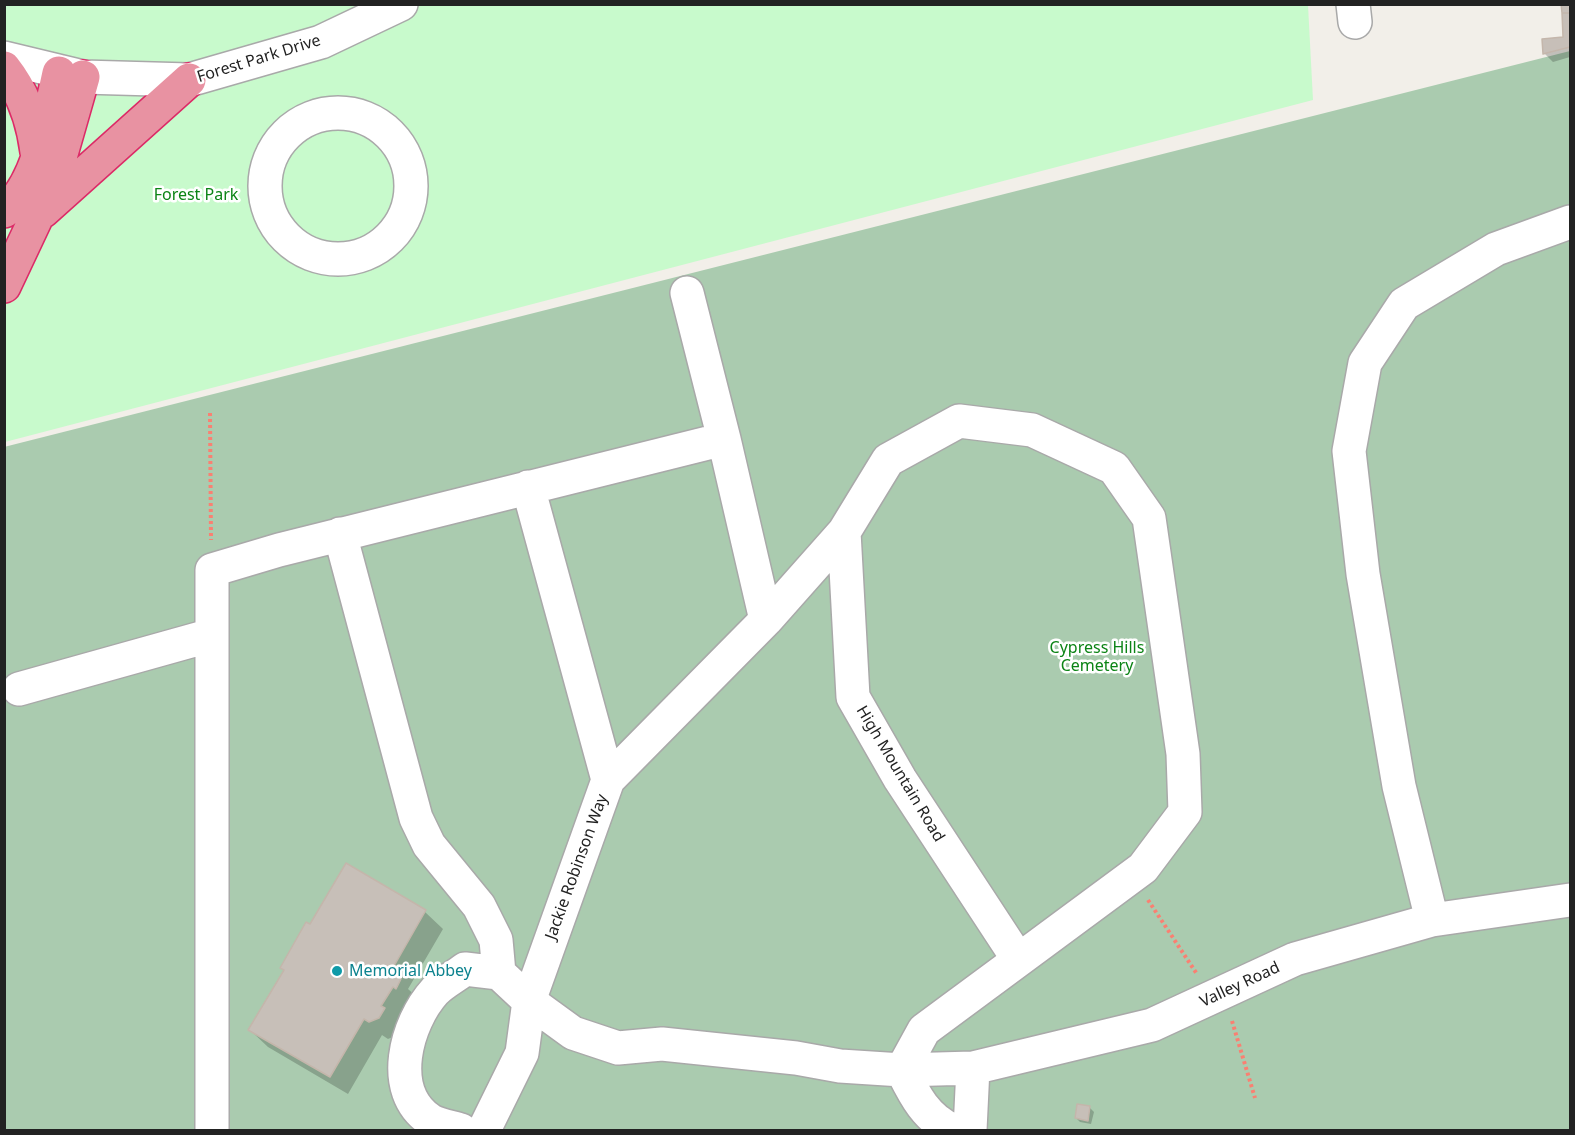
<!DOCTYPE html>
<style>
body{margin:0}
#map{position:relative;width:1575px;height:1135px;overflow:hidden;background:#f2efe9;font-family:"Noto Sans",sans-serif}
canvas{display:block}
.frame{position:absolute;inset:0;border:6px solid #222;pointer-events:none}
</style>
<div id="map">
<canvas width="1575" height="1135"></canvas>
<div class="frame"></div>
</div>
<script>
const context = document.querySelector('canvas').getContext('2d');
context.lineJoin = 'round';
function fill(path, color) { context.fillStyle = color; context.fill(path, 'evenodd'); }
function strokePath(path, color, width, dash) { context.strokeStyle = color; context.lineWidth = width; context.lineCap = dash ? 'butt' : 'round'; context.setLineDash(dash || []); context.stroke(path); }
function drawText(font, color, halo, rows, align = 'center') {
  context.font = font + ' "Noto Sans",sans-serif'; context.lineWidth = 5; context.setLineDash([]); context.textBaseline = 'middle'; context.strokeStyle = halo; context.fillStyle = color; for (const [text, x, y, turn = 0] of rows) {
    context.save(); context.translate(x, y); context.rotate((+turn || 0) * Math.PI / 180); context.textAlign = isNaN(turn) ? turn : align; if (halo) context.strokeText(text, 0, 0); context.fillText(text, 0, 0); context.restore();
  }
}
const cemetery = new Path2D(`
 M1570 51V1130H6L4 447Z`);
const park = new Path2D(`
 M5 5H1308L1313 100 5 442Z`);
const shadow = new Path2D(`
 M1563 4H1570V57L1553 62 1544 53 1565 38Z
 M346 866 425 912 443 929 408 989 418 998 397 1035 388 1039 382 1035 348 1094 268 1047 250 1030 285 971 281 968 311 926Z
 M1090 1108 1094 1112 1091 1124 1080 1122 1076 1118Z`);
const building = new Path2D(`
 M1561 4H1570V13H1562Z
 M1562 13H1570V47L1543 54 1542 39 1563 37Z
 M346 863 426 910 390 973 401 979 396 989 393 987 381 1006 385 1008 379 1018 369 1022 364 1019 330 1077 248 1030 284 970 280 968 306 922 310 924Z
 M1077 1104 1090 1106 1088 1121 1075 1118Z`);
const path = new Path2D(`
 M210 413 211 540
 M1569 818H1570
 M1148 900 1197 974
 M1232 1021 1255 1098`);
const minor = new Path2D(`
 M1353 4 1355 22
 M4 58 83 77 189 80 321 42 401 4
 M265 186a73 73 0 1 1 146 0a73 73 0 1 1-146 0Z
 M687 293 724 439
 M528 487 608 780
 M844 532 853 697 900 779 1018 959
 M340 534 416 818 429 845 479 906 496 940 499 973
 M19 689 212 635
 M1432 920 1399 786 1363 574 1349 451 1365 363 1404 304 1496 249 1570 222
 M212 1130V570L279 550 724 439 766 620
 M461 1130C451 1127 438 1125 430 1120 387 1091 406 1023 435 991 443 983 456 976 465 969L499 973 529 1001 573 1033 618 1048 662 1044 796 1058 840 1066 902 1070 973 1068
 M484 1130 522 1053 529 1001 608 780 766 620 844 532 888 460 959 421 1032 430 1114 468 1149 518 1183 754 1185 812 1143 868 924 1030 902 1070C914 1094 926 1119 953 1130
 M970 1130 973 1068 1152 1025 1295 959 1432 920 1570 900`);
const highway = new Path2D(`
 M4 68C24 93 33 121 37 152
 M4 211C39 186 50 113 59 73
 M43 211 189 80
 M4 286 37 216 59 161 83 77`);
const markers = [
 [337,971,6,"#0f9aa8"]
];
const streetNames = [
 ["Forest Park Drive",259,59,-17],
 ["High Mountain Road",900,774,59],
 ["Jackie Robinson Way",577,867,-70],
 ["Valley Road",1240,985,-25]
];
const parkNames = [
 ["Forest Park",196,195],
 ["Cypress Hills",1097,648],
 ["Cemetery",1097,666]
];
const cultureNames = [
 ["Memorial Abbey",349,971]
];
fill(cemetery, '#aacbaf');
fill(park, '#c8facc');
fill(shadow, '#0003');
fill(building, '#c7bfb8');
strokePath(building, '#c4b6ab', 1.5);
strokePath(minor, '#a9a9a9', 36);
strokePath(highway, '#dc2a67', 36);
strokePath(path, '#fa8072', 4, [3, 3]);
strokePath(minor, '#fff', 33);
strokePath(highway, '#e892a2', 33);
for (const [x, y, r, color] of markers) { const dot = new Path2D(); dot.arc(x, y, r, 0, 2 * Math.PI); context.fillStyle = color; context.fill(dot); strokePath(dot, '#fff', 2); }
drawText('16px', '#222', '#fff', streetNames);
drawText('16px', '#0c8416', '#fff', parkNames);
drawText('16px', '#0d838f', '#fff', cultureNames, 'left');
</script>
